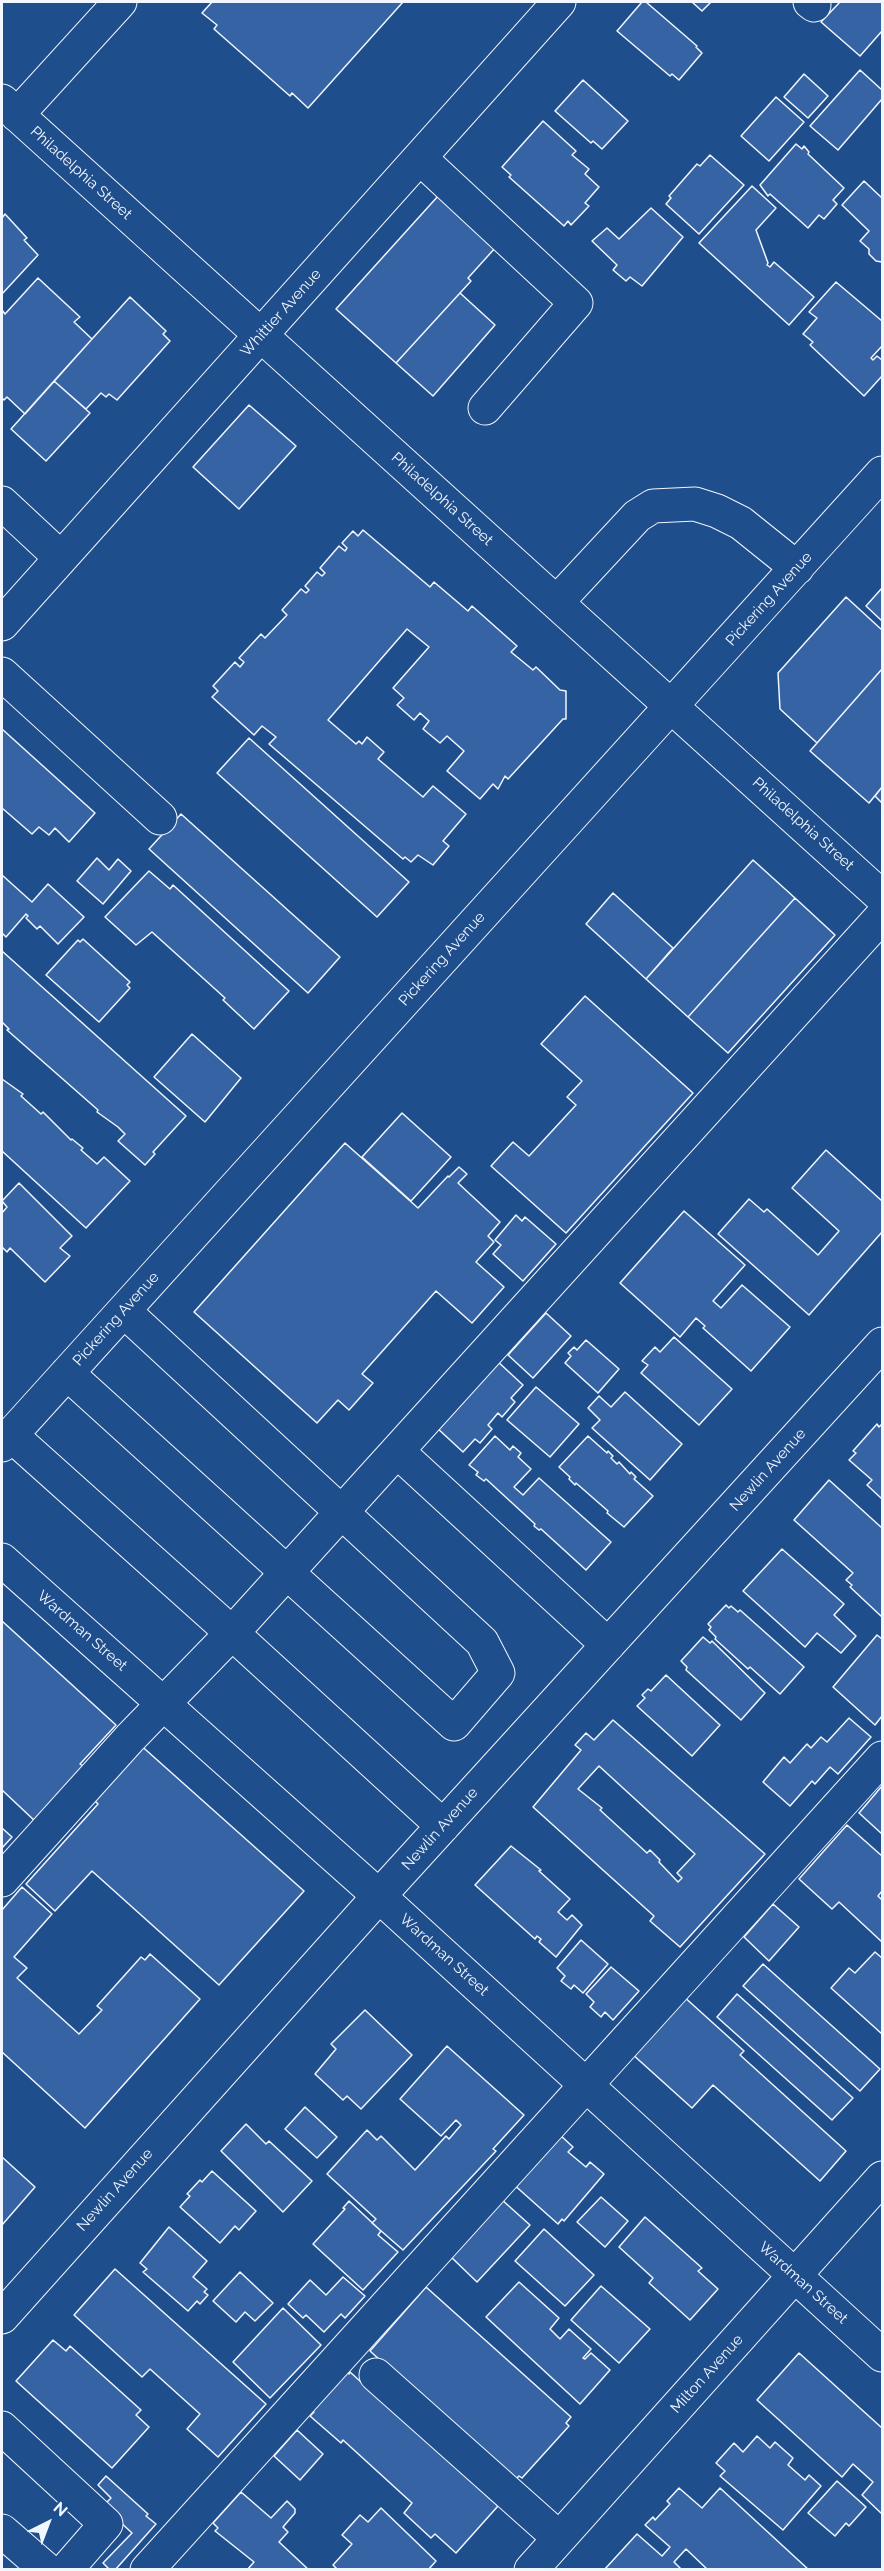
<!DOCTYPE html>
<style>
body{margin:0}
#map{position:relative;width:884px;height:2571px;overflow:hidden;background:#1f4e8c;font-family:Raleway,sans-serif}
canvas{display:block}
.frame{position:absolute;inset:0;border:3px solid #f2f6ff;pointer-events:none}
.north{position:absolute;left:18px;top:2493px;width:60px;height:60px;-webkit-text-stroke:4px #1f4e8c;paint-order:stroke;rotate:42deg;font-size:16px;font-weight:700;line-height:24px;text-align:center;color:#f2f6ff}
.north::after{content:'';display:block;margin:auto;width:21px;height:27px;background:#f2f6ff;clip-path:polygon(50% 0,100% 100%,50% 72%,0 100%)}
</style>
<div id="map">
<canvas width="884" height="2571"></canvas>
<div class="frame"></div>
<div class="north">N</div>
</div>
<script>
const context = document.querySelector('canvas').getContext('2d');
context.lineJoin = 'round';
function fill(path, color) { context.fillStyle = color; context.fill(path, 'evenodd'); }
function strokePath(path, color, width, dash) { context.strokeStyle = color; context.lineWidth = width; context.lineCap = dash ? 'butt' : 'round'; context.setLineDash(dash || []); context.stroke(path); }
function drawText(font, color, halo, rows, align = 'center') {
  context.font = font + ' Raleway,sans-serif'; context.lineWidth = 4.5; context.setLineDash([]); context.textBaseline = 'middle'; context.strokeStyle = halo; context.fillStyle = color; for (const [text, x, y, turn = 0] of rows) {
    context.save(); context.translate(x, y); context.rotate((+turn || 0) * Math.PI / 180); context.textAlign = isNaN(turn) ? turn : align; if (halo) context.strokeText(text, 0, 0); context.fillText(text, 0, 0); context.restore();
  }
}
const building = new Path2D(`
 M212 2H403L308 108 292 93 290 96 214 29 217 25 202 13Z
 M642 2H646L697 46 696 47 702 53 679 80 672 74 670 76 617 31Z
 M692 2H711L702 11Z
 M840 2H882V31L860 56 821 22Z
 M860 70 882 90V99L838 150 810 126Z
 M804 74 828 96 808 118 784 97Z
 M583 80 628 121 602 149 593 141 591 143 555 111Z
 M776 97 804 122 769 161 741 136Z
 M543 121 576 151 572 155 589 169 585 174 599 187 585 203 589 206 571 225 568 221 564 226 509 177 511 175 502 167Z
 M796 144 802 149 804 146 809 152 808 154 844 188 833 200 837 204 824 219 819 215 808 228 770 194 768 196 760 185Z
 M710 155 744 185 699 234 666 204 671 198 669 196 697 164 700 166Z
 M864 181 882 198V262L876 261 869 254V249L860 241 869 231 842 205Z
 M752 186 776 208 756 230 768 263 767 265 770 267 774 262 814 297 789 325 699 243Z
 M439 195 496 247 468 278 471 281 396 363 336 309Z
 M651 208 683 237 642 286 630 277 626 281 613 270 617 265 592 241 607 228 619 239Z
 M5 214 27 238 24 240 38 255 2 294V218Z
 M38 278 80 317 74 322 92 339 25 414 7 397 4 400 2 398V310L5 314Z
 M836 282 882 321V346L871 358 873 360 877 356 882 360V376L864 396 810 345 813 342 803 334 817 318 809 312Z
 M460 293 495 325 433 396 396 363Z
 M130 297 166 331 163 334 170 341 117 400 109 394 106 397 101 393 86 409 54 381Z
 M54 381 90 413 46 461 11 429Z
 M249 405 296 446 239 509 193 467Z
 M363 530 430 587 434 582 468 611 472 606 517 646 511 652 533 670 536 667 560 690 566 691V719H563L508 779 505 776 498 789 493 784 480 799 447 771 464 751 447 736 440 743 423 729 429 721 420 713 414 720 397 705 404 698 393 688 429 647 407 629 328 720 356 744 359 741 362 744 367 737 384 752 378 759 423 797 433 786 466 814 443 841 449 846 433 865 418 855 411 862 405 857 403 859 269 744 276 737 262 726 254 735 212 697 218 691 213 686 235 662 240 667 244 662 239 658 261 634 265 638 287 615 282 610 301 589 306 593 309 590 305 586 317 572 322 576 325 573 320 568 339 546 345 551 347 548 342 543 353 531 358 536Z
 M882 588V621L866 606Z
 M846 597 882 630V669L817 743 780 709 778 673Z
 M882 669V787L869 803 810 751Z
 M2 729 95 813 69 842 55 828 49 835 39 827 32 834 2 808Z
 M249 738 409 882 377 917 217 773Z
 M882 787V803L875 796Z
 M181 814 340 957 308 993 149 849Z
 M97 858 109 870 118 859 131 871 103 904 77 881Z
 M753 860 795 898 688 1017 646 979Z
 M149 871 170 889 173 885 289 991 254 1029 223 1000 225 998 152 932 136 945 105 917Z
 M2 875 32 902 48 884 84 917 58 944 40 926 37 929 26 918 28 916 26 914 6 937 2 933Z
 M613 893 673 948 646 979 586 924Z
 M795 898 835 935 728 1053 688 1017Z
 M83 939 130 982 127 985 130 988 99 1022 46 975 78 940 80 942Z
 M2 951 186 1116 153 1152 155 1154 145 1165 118 1141 125 1134 118 1127 97 1112 98 1110 7 1030 9 1029 2 1022Z
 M585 996 693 1093 566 1233 491 1166 513 1142 529 1156 576 1105 567 1097 582 1081 541 1044Z
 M192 1034 241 1078 205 1122 154 1077Z
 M2 1079 23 1094 21 1096 41 1114 43 1112 71 1140 72 1139 83 1148 81 1150 97 1164 104 1157 130 1181 86 1228 2 1151Z
 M402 1113 451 1157 411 1201 362 1157Z
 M345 1143 418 1208 448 1176 449 1177 459 1167 467 1174 458 1183 500 1222 488 1236 494 1242 476 1262 504 1287 472 1323 436 1291 362 1374 373 1383 349 1410 338 1400 317 1423 194 1312Z
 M826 1150 882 1201V1232L809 1315 718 1234 749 1199 764 1212 767 1209 818 1255 839 1231 792 1188Z
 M19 1183 72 1236 60 1248 70 1256 45 1282 10 1248 7 1252 2 1247V1213L7 1207 2 1201Z
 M684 1211 745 1265 713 1301 721 1308 742 1285 790 1327 751 1371 703 1328 705 1326 696 1318 680 1337 620 1283Z
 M516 1215 522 1221 525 1217 556 1244 523 1281 493 1254 501 1245 495 1240Z
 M546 1313 571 1336 533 1378 508 1355Z
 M674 1337 732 1389 699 1425 641 1373 648 1365 642 1361 655 1347 660 1352Z
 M586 1340 619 1369 598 1393 565 1363 571 1356 568 1353 574 1347 577 1350Z
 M496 1360 523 1385 511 1398 515 1402 502 1417 498 1413 488 1425 492 1429 480 1443 475 1439 463 1452 436 1427Z
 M536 1387 579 1424 550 1457 507 1420Z
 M625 1392 682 1444 650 1480 592 1428 600 1420 588 1408 599 1396 611 1407Z
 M877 1424 879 1427 882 1424V1499L867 1485 872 1480 849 1460 856 1453 853 1451Z
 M495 1436 510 1450 513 1446 521 1453 518 1457 531 1469 514 1487 523 1495 539 1478 611 1542 586 1570 541 1529 539 1530 534 1526 535 1524 486 1479 484 1481 476 1475 478 1472 469 1465Z
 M588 1436 607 1453 608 1451 613 1456 611 1458 617 1464 619 1462 630 1474 631 1472 636 1477 634 1479 653 1496 624 1527 607 1513 608 1511 576 1483 575 1485 569 1479 570 1477 559 1467Z
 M829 1480 882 1528V1617L850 1587 852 1585 846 1580 853 1573 794 1520Z
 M782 1549 844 1604 834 1615 856 1636 841 1653 817 1633 805 1647 743 1591Z
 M726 1605 729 1608 731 1606 738 1612 740 1610 804 1667 780 1694 750 1667 748 1669 715 1639 716 1637 709 1630 711 1627 708 1624Z
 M2 1621 116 1725 80 1764 86 1768 36 1822 2 1790Z
 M877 1635 882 1639V1716L875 1725 833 1687Z
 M703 1637 710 1643 712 1641 765 1693 741 1720 686 1670 687 1667 681 1661Z
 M666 1675 720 1725 692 1756 637 1706 645 1698 642 1695 648 1689 651 1691Z
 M849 1718 871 1737 838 1774 830 1767 815 1784 812 1781 790 1806 763 1782 784 1757 790 1763 807 1744 811 1748 821 1737 827 1742Z
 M613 1720 765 1854 680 1947 650 1921 654 1916 533 1807 581 1750 575 1745 586 1733 594 1740ZM599 1766 695 1854 677 1873 682 1878 678 1882 659 1862 660 1860 650 1850 647 1853 600 1810 602 1808 578 1789Z
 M137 1742 304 1891 219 1985 92 1871 55 1911 26 1884 98 1804 91 1797Z
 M882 1786V1834L859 1813Z
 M847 1825 882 1856V1891L878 1896 882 1900V1942L839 1902 832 1909 799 1879Z
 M2 1828 12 1837 2 1848Z
 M511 1846 541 1870 539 1871 570 1899 558 1912 567 1920 572 1915 582 1925 556 1957 539 1942 541 1939 537 1936 535 1939 475 1885Z
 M22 1887 52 1914 14 1957 27 1968 17 1978 79 2034 102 2010 97 2006 141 1957 145 1960 150 1954 200 1999 85 2128 2 2052V1910Z
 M773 1904 799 1927 769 1961 744 1937Z
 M581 1940 608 1964 583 1993 574 1985 571 1989 561 1981 565 1976 557 1968Z
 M875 1952 882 1958V2034L831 1988 849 1968 855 1973Z
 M763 1964 880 2069 860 2091 743 1986Z
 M611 1967 639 1991 613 2020 605 2012 601 2017 590 2007 594 2002 586 1994Z
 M737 1994 853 2098 832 2120 717 2017Z
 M682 1995 744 2051 740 2055 846 2151 820 2181 713 2085 692 2108 631 2053Z
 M365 2010 412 2055 361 2109 347 2096 343 2100 315 2074 336 2049 331 2044Z
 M447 2046 524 2115 493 2149 496 2151 403 2250 372 2223 376 2219 327 2174 367 2130 377 2140 381 2136 415 2170 446 2136 449 2139 461 2125 456 2120 441 2136 400 2099Z
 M305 2107 337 2137 317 2158 285 2129Z
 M246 2124 266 2144 269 2141 312 2181 283 2212 221 2151Z
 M559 2134 573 2147 568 2152 586 2167 590 2162 604 2174 564 2221 562 2219 558 2224 512 2183Z
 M2 2157 35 2187 2 2225Z
 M212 2171 256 2211 239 2230 235 2226 220 2243 180 2207 190 2196 187 2194 200 2180 202 2182Z
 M601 2197 628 2221 605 2247 577 2222Z
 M501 2199 530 2225 477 2282 449 2255Z
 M349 2201 381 2231 378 2235 398 2252 363 2290 313 2244 345 2209 343 2208Z
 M645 2217 702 2268 698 2271 718 2289 690 2320 649 2283 653 2278 619 2247Z
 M169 2227 207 2261 193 2277 207 2289 204 2292 208 2295 200 2304 197 2301 188 2311 143 2272 147 2269 140 2263Z
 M544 2229 594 2275 565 2306 515 2261Z
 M115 2269 266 2404 218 2457 187 2429 200 2414 150 2369 142 2377 74 2315Z
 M240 2272 273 2303 255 2321 245 2312 236 2322 213 2301Z
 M343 2277 365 2296 345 2318 341 2314 324 2332 306 2315 303 2318 288 2304 310 2280 326 2295Z
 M519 2282 559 2318 550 2329 560 2339 569 2329 591 2349 583 2358 585 2359 591 2353 610 2370 580 2404 486 2317Z
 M601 2286 650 2329 619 2363 571 2320Z
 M426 2287 571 2417 566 2423 569 2426 522 2478 519 2476 514 2481 370 2351Z
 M283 2308 321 2345 270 2398 233 2362Z
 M53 2340 66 2351 70 2346 141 2410 136 2415 149 2427 112 2468 16 2381Z
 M799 2353 882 2428V2514L862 2495 873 2482 853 2464 842 2477 757 2400Z
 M346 2371 349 2374 350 2372 498 2506 456 2553 435 2534 431 2538 404 2513 412 2503 343 2440 341 2443 310 2416 314 2412 311 2410Z
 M297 2430 323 2454 300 2480 274 2456Z
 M757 2436 770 2448 775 2442 793 2458 788 2465 805 2480 809 2475 821 2486 783 2530 720 2476 725 2471 716 2463 734 2443 743 2452Z
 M106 2476 148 2514 146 2516 156 2524 115 2570H110L103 2563 132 2533 103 2506 111 2498 98 2485Z
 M837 2481 866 2507 849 2526 846 2523 835 2536 808 2513Z
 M679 2488 702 2508 720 2488 809 2570H708L686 2549 674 2562 682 2570H604L637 2534 662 2556 670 2547 645 2525 653 2517 655 2520 670 2504 667 2501Z
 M241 2492 271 2518 287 2501 295 2509V2513L283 2527 288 2532 279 2542 309 2570H247L254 2562 215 2531 218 2528 213 2523Z
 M381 2508 436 2561 428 2570H338L333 2565 352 2544 342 2535 360 2515 368 2522Z`);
const minor = new Path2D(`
 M810 2 814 5
 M2 101 882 897
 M17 115 120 2
 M420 158 576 303 485 408
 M2 503 61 558
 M557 602 637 516 653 506 695 504 717 511 741 523 797 568
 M2 624 559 2
 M2 674 160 818
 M67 1373 454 1724 498 1673 482 1642 124 1311
 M11 1435 232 1633 443 1826
 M2 1445 882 473
 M397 1451 608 1645
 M2 1560 379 1896 882 2355
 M2 1880 130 1738 232 1633 882 916
 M2 2317 379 1896 882 1344
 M376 2375 559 2538
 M2 2428 106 2524 66 2570
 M2 2531 47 2570
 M147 2570 882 1758
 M531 2570 882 2178`);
const streetNames = [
 ["Philadelphia Street",81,173,42],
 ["Whittier Avenue",281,313,-48],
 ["Philadelphia Street",442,499,42],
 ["Pickering Avenue",769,599,-48],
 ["Philadelphia Street",803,824,42],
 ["Pickering Avenue",442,959,-48],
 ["Pickering Avenue",116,1319,-48],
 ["Newlin Avenue",768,1470,-48],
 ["Wardman Street",82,1631,41],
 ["Newlin Avenue",440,1829,-48],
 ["Wardman Street",444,1955,42],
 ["Newlin Avenue",115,2190,-48],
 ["Wardman Street",803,2283,42],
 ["Milton Avenue",707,2374,-48]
];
fill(building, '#3563a3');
strokePath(building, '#f2f6ff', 1.5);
strokePath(minor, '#f2f6ff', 35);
strokePath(minor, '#1f4e8c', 33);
drawText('15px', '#f2f6ff', '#1f4e8c', streetNames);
</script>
